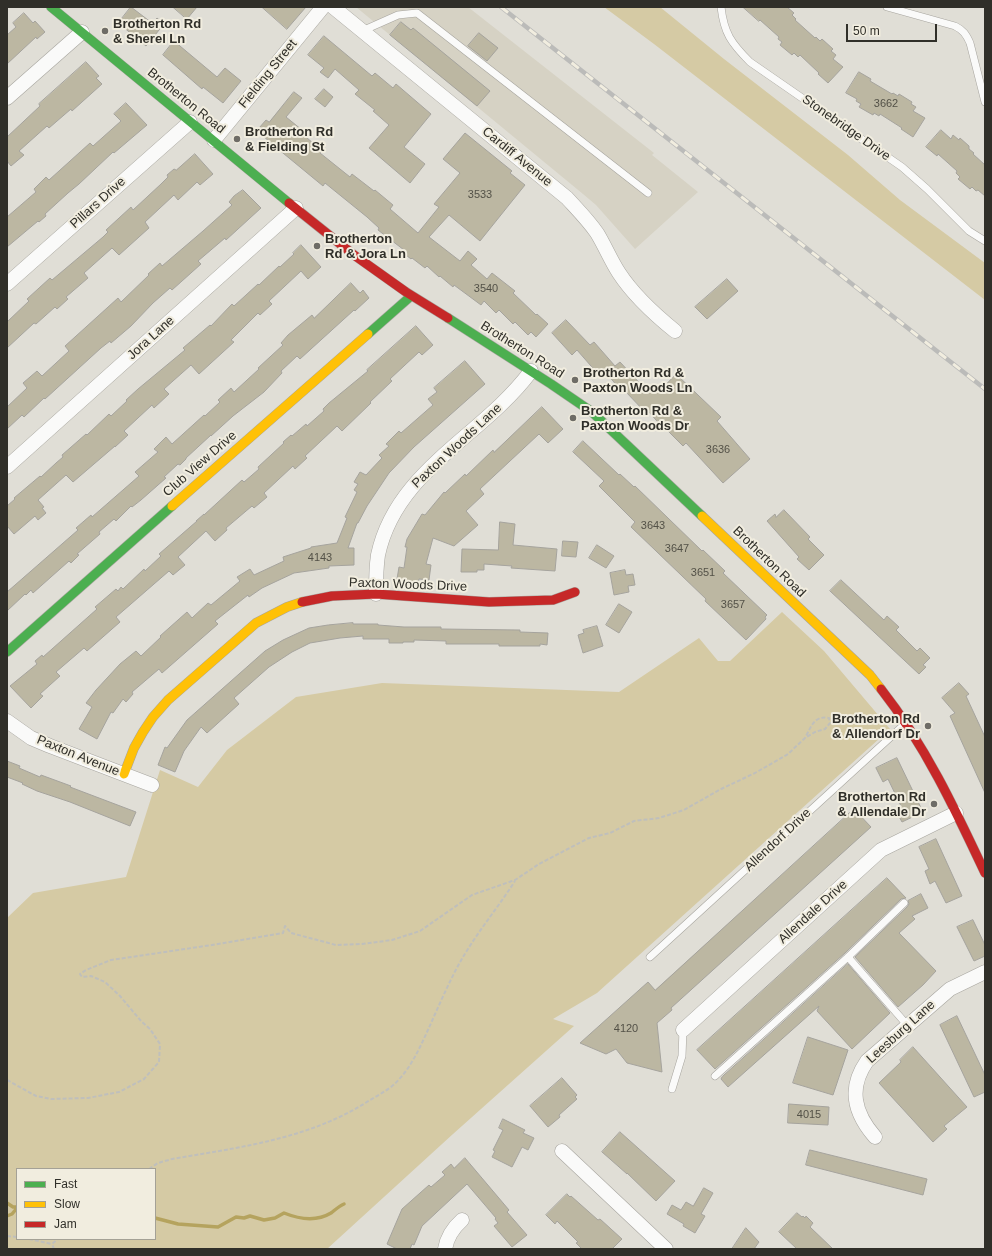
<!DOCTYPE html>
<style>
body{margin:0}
#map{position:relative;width:992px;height:1256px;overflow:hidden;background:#e0ded6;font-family:Helvetica,sans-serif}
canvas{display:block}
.frame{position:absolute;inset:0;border:8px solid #302f29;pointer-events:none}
.legend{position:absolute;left:16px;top:1168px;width:140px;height:72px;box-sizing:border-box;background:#f1eddf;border:1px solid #a4a196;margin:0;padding:5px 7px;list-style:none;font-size:12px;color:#302f29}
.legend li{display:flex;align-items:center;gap:8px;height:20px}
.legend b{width:20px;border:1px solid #a4a196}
.scale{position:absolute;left:846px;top:24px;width:91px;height:18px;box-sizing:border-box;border:2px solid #302f29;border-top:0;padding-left:5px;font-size:12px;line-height:14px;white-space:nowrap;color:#302f29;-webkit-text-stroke:3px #f1eddf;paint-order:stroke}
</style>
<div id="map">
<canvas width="992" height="1256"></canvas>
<div class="frame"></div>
<ul class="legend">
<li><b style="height:5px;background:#4caf50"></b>Fast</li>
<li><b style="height:5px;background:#ffc107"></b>Slow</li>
<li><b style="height:5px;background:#c62828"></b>Jam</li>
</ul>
<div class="scale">50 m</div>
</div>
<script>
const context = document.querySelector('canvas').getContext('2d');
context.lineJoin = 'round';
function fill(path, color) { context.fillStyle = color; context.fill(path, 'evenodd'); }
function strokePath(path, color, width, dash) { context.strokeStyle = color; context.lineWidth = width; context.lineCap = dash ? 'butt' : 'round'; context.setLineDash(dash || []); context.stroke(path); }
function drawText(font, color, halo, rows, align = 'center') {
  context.font = font + ' Helvetica,sans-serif'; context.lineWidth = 4; context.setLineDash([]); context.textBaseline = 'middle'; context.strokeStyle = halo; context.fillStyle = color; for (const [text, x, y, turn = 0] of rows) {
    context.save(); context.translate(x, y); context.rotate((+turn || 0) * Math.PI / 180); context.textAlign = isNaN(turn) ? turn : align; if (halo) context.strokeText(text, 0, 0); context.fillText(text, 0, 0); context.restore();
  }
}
const built = new Path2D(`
 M356 7H468L654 153 652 155 698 192 635 249 596 205 583 194Z`);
const green = new Path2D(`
 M604 7H660L724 59 848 155 900 200 985 263V300L654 44Z
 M782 612 824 651 890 729 597 993 553 1019 574 1026 453 1134 327 1249H7V918L33 893 126 877 160 770 198 787 227 750 296 697 382 683 619 692 699 638 718 661H730ZM17 1169H155V1239H17Z`);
const stream = new Path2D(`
 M7 1203 13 1207H17
 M7 1216 12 1214 17 1208
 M155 1218 178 1224 218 1227 236 1217 244 1218 250 1216 264 1220 275 1218 284 1213C299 1219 316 1222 331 1213 335 1210 339 1206 344 1204`);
const building = new Path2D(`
 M131 7 152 23 157 18 164 24 146 46 122 26 124 24 120 21Z
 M173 7H197L187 19Z
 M262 7H306L287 29Z
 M743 7H787L794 13 792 15 796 19 795 20 815 38 816 37 820 41 822 39 833 49 831 51 836 55 833 59 843 67 828 83 818 74 819 73 800 55 798 57 794 53 792 55 780 45 782 42 778 39 779 37 760 20 759 21Z
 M24 13 33 23 35 21 45 32 37 39 36 37 7 64V35L16 27 13 23Z
 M401 22 411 30 413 28 490 91 477 106 390 35Z
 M479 33 498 48 487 61 468 46Z
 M324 36 372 76 375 73 393 88 396 84 431 114 404 147 425 164 410 183 369 148 389 125 373 111 375 110 355 94 359 90 335 69 328 78 320 72 324 68 308 55Z
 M174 41 217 77 225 68 241 81 223 103 203 87 202 89 163 55Z
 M86 62 99 76 96 78 102 84 72 111 71 109 49 128 47 126 19 151 24 155 11 166 7 161V137L40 106 39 104Z
 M859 72 871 79 870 81 892 94 893 93 898 96 899 94 912 102 911 104 916 107 913 111 925 118 913 137 901 129 902 128 880 114 879 116 874 113 873 115 859 107 861 104 856 101 857 99 846 93Z
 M324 89 333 97 325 107 315 99Z
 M294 92 302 98 286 117 307 134 306 137 322 151 320 153 350 177 352 174 374 191 375 190 393 205 390 209 418 233 439 207 434 204 460 173 443 159 465 133 512 171 510 173 525 185 480 241 449 215 429 237 460 261 468 251 477 259 471 265 487 279 492 273 515 291 513 293 536 315 537 314 548 324 536 337 531 332 528 335 515 322 513 324 499 310 496 313 484 301 481 305 454 285 453 287 440 276 439 277 427 266 425 268 412 258 411 259 402 252 404 250 378 230 379 228 367 217 325 183 323 186 272 144 261 134 264 131 259 128 266 120 269 122Z
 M126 103 147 125 114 153 113 152 79 184 68 193 45 214 46 216 39 222 38 221 7 247V217L36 192 34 189 46 177 49 180 90 143 93 146 121 121 114 114Z
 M941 130 951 139 953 135 959 140 960 138 969 146V149L974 153 973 154 985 165V196L978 190 976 191 972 187 970 189 958 179 960 177 956 173 957 171 938 154 937 156 926 147Z
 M195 154 213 174 200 185 197 182 178 200 174 195 145 222 149 228 119 255 112 248 84 273 88 278 66 297 68 299 57 309 55 307 36 324 34 323 7 348V322L29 301 27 299 50 278 52 280 103 237 108 232 106 230 131 207 133 210 161 184 168 177 167 175 174 169 176 170Z
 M243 190 261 208 226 240 225 238 198 261 201 264 172 290 170 288 153 303 131 326 111 343 110 341 101 348 45 399 44 398 24 417 22 415 7 429V407L27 388 23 383 37 371 42 376 69 351 65 346 118 298 121 302 149 275 148 274 160 263 162 266 203 231 232 205 229 202 234 196Z
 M301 245 321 267 308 279 301 271 269 301 272 304 260 315 258 313 231 340 234 342 199 374 191 365 164 389 169 394 154 408 152 405 124 431 128 435 115 447V446L73 482 66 475 38 500 44 507 42 508 46 513 38 520 35 516 14 534 7 526V506L15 499 14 498 40 476 41 477 56 463 63 457 62 455 86 434 87 435 109 414 111 416 127 401 126 400 138 389 185 350 183 348 210 325 211 326 232 304 234 306 258 284 259 285 279 266 280 267 294 254 293 253Z
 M727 279 738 291 707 319 695 307Z
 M351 283 360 293 363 290 369 298 355 311 354 310 300 359 297 356 281 371 282 373 264 392 233 416 211 436V435L186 458V459L180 465 178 464 164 477 166 478 141 500 132 507 131 506 116 521 114 519 99 532 100 534 77 554 79 555 71 563 69 561 33 593 31 590 26 595 25 594 7 611V592L78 530 76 528 91 515 92 517 139 476 135 472 158 452 154 449 166 437 172 444 204 415 205 416 220 402 218 400 231 388 234 392 259 369 258 368 283 345 281 343 288 335 312 315 314 318Z
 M566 320 590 345 594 342 615 366 620 362 647 391 652 386 658 393 676 374 721 417 717 421 750 459 723 483 686 443 683 446 665 428 664 429 648 411 646 413 625 391 623 393 603 369 598 374 577 350 572 355 552 333Z
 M416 326 433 345 422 355 419 352 390 379 392 381 370 402 371 403 342 431 337 426 305 456 307 458 295 469 293 466 264 493 267 497 254 508 252 506 226 528 227 530 215 541 206 531 178 557 185 565 173 575 169 571 116 617 120 622 87 651 84 648 56 672 60 676 40 694 43 696 31 708 10 686 37 664 35 661 42 655 43 657 97 609 95 607 116 589 118 591 121 587 123 589 144 569 145 571 161 556 159 554 197 521H196L204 514V515L242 480 244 482 259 469 258 467 284 443 283 442 291 435 292 436 306 424 307 426 324 411 323 409 329 403 368 371 367 370Z
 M465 361 485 384 414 447 389 473 367 506 358 523H357L348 548H354V565L329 566V568L294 573 262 588 249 597 248 595 215 621 218 624 162 673 159 669 132 692 133 694 126 702 123 699 113 713 111 712 97 739 79 729 92 707 86 703 96 690 120 664 136 651 141 656 161 637 160 636 187 612 192 618 208 603 211 605 240 581 237 577 250 569 254 575 284 561 283 557 311 548V547L337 543 347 518 345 517 357 492 354 490 358 484 354 482 360 472 366 475 382 458 379 455 389 446 386 444 399 431 401 433 433 405 428 399 437 392 434 388Z
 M542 407 563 429 548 443 539 434 480 489 484 494 466 511 478 525 454 546 433 538 426 564 431 565 429 580 419 579 418 583 402 581V579H397L399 567 404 568 407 547H405L407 539 422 514 425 515 444 492 445 493 465 474 466 476 493 450 494 452Z
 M583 441 619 475 620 474 634 487 635 486 702 551 703 550 725 571 723 573 767 615 765 617 766 619 746 640 705 601 706 599 631 527 635 522 599 486 604 481 573 452Z
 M784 510 810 537 808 539 824 555 809 570 797 559 799 557 767 521 775 514 776 517Z
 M500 522 515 524 513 545 557 549 555 571 511 568 512 566 484 564V570H477V572H461L462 549 498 550Z
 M563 541 578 542 576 557 562 556Z
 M597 545 614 556 606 568 589 558Z
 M625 570 626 575 633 574 635 585 628 586 629 592 614 595 610 573Z
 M841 580 884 620 887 616 899 627 896 630 917 651 920 648 930 658 923 665 926 667 919 674 830 591Z
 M619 604 632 612 619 633 606 625Z
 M353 623V624H378V625L404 627H441V629L520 630V632L548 633 547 645 540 644V646H499V644H446V641L414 640V642H403V643H389V639H363V636L340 638 310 643 292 652 269 667 234 698 239 704 207 733 201 727 184 751 175 772 158 765 165 747 167 748 187 720 265 651 283 640 309 628 328 625Z
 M597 626 603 646 583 653 578 635 584 633 583 630Z
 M959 683 969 694 966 696 985 737V793L950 716 955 713 942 698Z
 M897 758 923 812 902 822 895 809 901 806 888 779 883 782 876 768Z
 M7 761 20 766 19 768 40 777 41 775 71 786 70 787 136 812 130 826 70 802 37 791 22 784 23 783 7 777Z
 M854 809 871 827 671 1008 672 1010 657 1023 662 1072 627 1063 616 1049 606 1054 580 1043 648 982 655 990Z
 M936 839 962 896 946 903 935 881 930 884 925 871 929 869 919 847Z
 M887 878 906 898 901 899 845 953 715 1069 697 1050Z
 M921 894 928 908 912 916 915 919 899 933 936 971 923 985 898 1007 855 957 907 907 909 904 908 901Z
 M973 920 985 945V956L974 961 957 927Z
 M848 964 890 1013 852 1049 817 1011 819 1006 728 1087 721 1079 722 1077Z
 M957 1016 985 1075V1092L974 1097 940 1025Z
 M808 1037 848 1050 833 1095 793 1083Z
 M913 1047 967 1107 944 1126 947 1129 933 1142 879 1083 901 1062 900 1060Z
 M562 1078 577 1095 575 1097 577 1099 559 1115 560 1117 548 1127 530 1106Z
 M789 1104 829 1107 828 1125 788 1123Z
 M503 1119 525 1130 523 1133 534 1138 528 1150 522 1147 512 1167 492 1157 495 1151 493 1150 503 1130 499 1128Z
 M620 1132 675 1181 656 1201 627 1173V1174L602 1152Z
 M810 1150 927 1179 923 1195 806 1165Z
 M465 1158 509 1210 507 1212 527 1235 512 1247 494 1226 498 1223 495 1219 496 1218 467 1184 422 1226 414 1245 412 1244 410 1249H397L387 1244 402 1209 429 1185 431 1187 445 1175 442 1172 451 1164 454 1168Z
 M704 1188 713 1193 701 1214 705 1216 695 1233 683 1226 684 1224 667 1214 672 1205 681 1210 686 1202 693 1206Z
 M567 1194 570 1197 571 1196 598 1220 600 1219 622 1239 612 1249H582L576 1243 578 1242 557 1221 555 1224 546 1215Z
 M797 1213 802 1217 803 1216 805 1218 806 1216 813 1223 810 1227 833 1249H797L779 1232Z
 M746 1228 759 1242 754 1249H732Z`);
const path = new Path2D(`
 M7 1080 36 1096 51 1099 88 1098 119 1092 144 1079 159 1062 160 1044 150 1029 141 1021 120 996 105 982 91 976 82 977 80 974 86 970 111 960 212 945 283 933 285 926 291 933 336 945 362 944 392 940 420 931 472 895 515 880 539 864 589 838 610 833 634 821 659 818 684 810 719 790 755 773 788 754 805 738 815 732 825 729 830 723 829 718C814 715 811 727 805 738
 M149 1169 158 1163 172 1159C241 1147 310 1139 370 1100 377 1096 384 1092 391 1087 408 1073 418 1052 427 1032 437 1010 447 986 459 964 475 935 497 909 515 881
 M7 1236 17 1237
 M29 1239 52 1244
 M54 1249 52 1244 58 1239`);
const lane = new Path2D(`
 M721 7C724 33 731 43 750 62L902 167 927 189 969 231 985 241
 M887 7 955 26C963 30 966 34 970 43L985 102
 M362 31 398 15 417 13 648 193
 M650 957 906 723
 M848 957 908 1026
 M715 1076 848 957 904 903
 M672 1089 682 1056 683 1030`);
const street = new Path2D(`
 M333 7 567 198C577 209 588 220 597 233 605 246 611 261 619 273 634 296 654 314 675 331
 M7 98 82 32
 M214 140 323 7
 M7 284 190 122
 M7 467 296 208
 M376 594C376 581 376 568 378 555 396 470 483 436 531 371
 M7 721 31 738 50 746 152 785
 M683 1030 881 850 956 813
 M875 1137C854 1113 848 1088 867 1061L950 989 985 972
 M562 1151 666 1249
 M445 1249C447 1237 453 1228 462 1220`);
const fast = new Path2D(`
 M51 7 289 203
 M448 318 551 384 592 412 702 516
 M368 334 411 296
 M7 652 172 506`);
const slow = new Path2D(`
 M172 506 368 334
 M702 516 870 675 881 689
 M124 774 134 748 143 732 153 717 168 700 256 623 287 607 302 602`);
const jam = new Path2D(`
 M289 203 354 255 406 292 448 318
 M302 602 332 596 376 594 489 602 553 600 575 592
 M881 689C925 745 955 809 985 873`);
const rail = new Path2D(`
 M501 7 985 389`);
const markers = [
 [105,31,4,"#6e6c66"],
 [237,139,4,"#6e6c66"],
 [317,246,4,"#6e6c66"],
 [575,380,4,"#6e6c66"],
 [573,418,4,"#6e6c66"],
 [928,726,4,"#6e6c66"],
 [934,804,4,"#6e6c66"]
];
const numberNames = [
 ["3662",886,104],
 ["3533",480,195],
 ["3540",486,289],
 ["3636",718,450],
 ["3643",653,526],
 ["3647",677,549],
 ["4143",320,558],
 ["3651",703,573],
 ["3657",733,605],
 ["4120",626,1029],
 ["4015",809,1115]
];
const poiNames = [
 ["Brotherton Rd",113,24],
 ["& Sherel Ln",113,39],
 ["Brotherton Rd",245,132],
 ["& Fielding St",245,147],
 ["Brotherton",325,239],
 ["Rd & Jora Ln",325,254],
 ["Brotherton Rd &",583,373],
 ["Paxton Woods Ln",583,388],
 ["Brotherton Rd &",581,411],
 ["Paxton Woods Dr",581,426],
 ["Brotherton Rd",920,719,"right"],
 ["& Allendorf Dr",920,734,"right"],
 ["Brotherton Rd",926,797,"right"],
 ["& Allendale Dr",926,812,"right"]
];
const streetNames = [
 ["Fielding Street",268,74,-51],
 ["Brotherton Road",186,101,39],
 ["Stonebridge Drive",846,128,35],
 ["Cardiff Avenue",517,157,39],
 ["Pillars Drive",98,203,-42],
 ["Jora Lane",151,338,-42],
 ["Brotherton Road",522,350,32],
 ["Paxton Woods Lane",457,446,-43],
 ["Club View Drive",200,464,-41],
 ["Brotherton Road",769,562,44],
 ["Paxton Woods Drive",408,585,2],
 ["Paxton Avenue",78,756,22],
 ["Allendorf Drive",778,840,-43],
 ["Allendale Drive",813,912,-42],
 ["Leesburg Lane",901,1032,-42]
];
fill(built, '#d6d2c4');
fill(green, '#d5caa4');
strokePath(stream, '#b5a35e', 3.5);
fill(building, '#bcb7a2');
strokePath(building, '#a5a39d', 1);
strokePath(lane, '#a7a59f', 8);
strokePath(street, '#a7a59f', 15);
strokePath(fast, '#a7a59f', 10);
strokePath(slow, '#a7a59f', 10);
strokePath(jam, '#a7a59f', 10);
strokePath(path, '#bfbfbc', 2, [4, 2]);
strokePath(lane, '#fafaf9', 7);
strokePath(street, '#fafaf9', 14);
strokePath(fast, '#4caf50', 9);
strokePath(slow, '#ffc107', 9);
strokePath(jam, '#c62828', 9);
strokePath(rail, '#bbbbb9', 4.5);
strokePath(rail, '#f1eddf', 3, [9]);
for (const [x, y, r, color] of markers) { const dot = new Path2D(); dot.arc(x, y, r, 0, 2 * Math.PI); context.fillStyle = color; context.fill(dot); strokePath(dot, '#f1eddf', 1.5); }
drawText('11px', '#535147', null, numberNames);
drawText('bold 13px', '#302f29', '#f1eddf', poiNames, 'left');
drawText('13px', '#302f29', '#f1eddf', streetNames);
</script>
